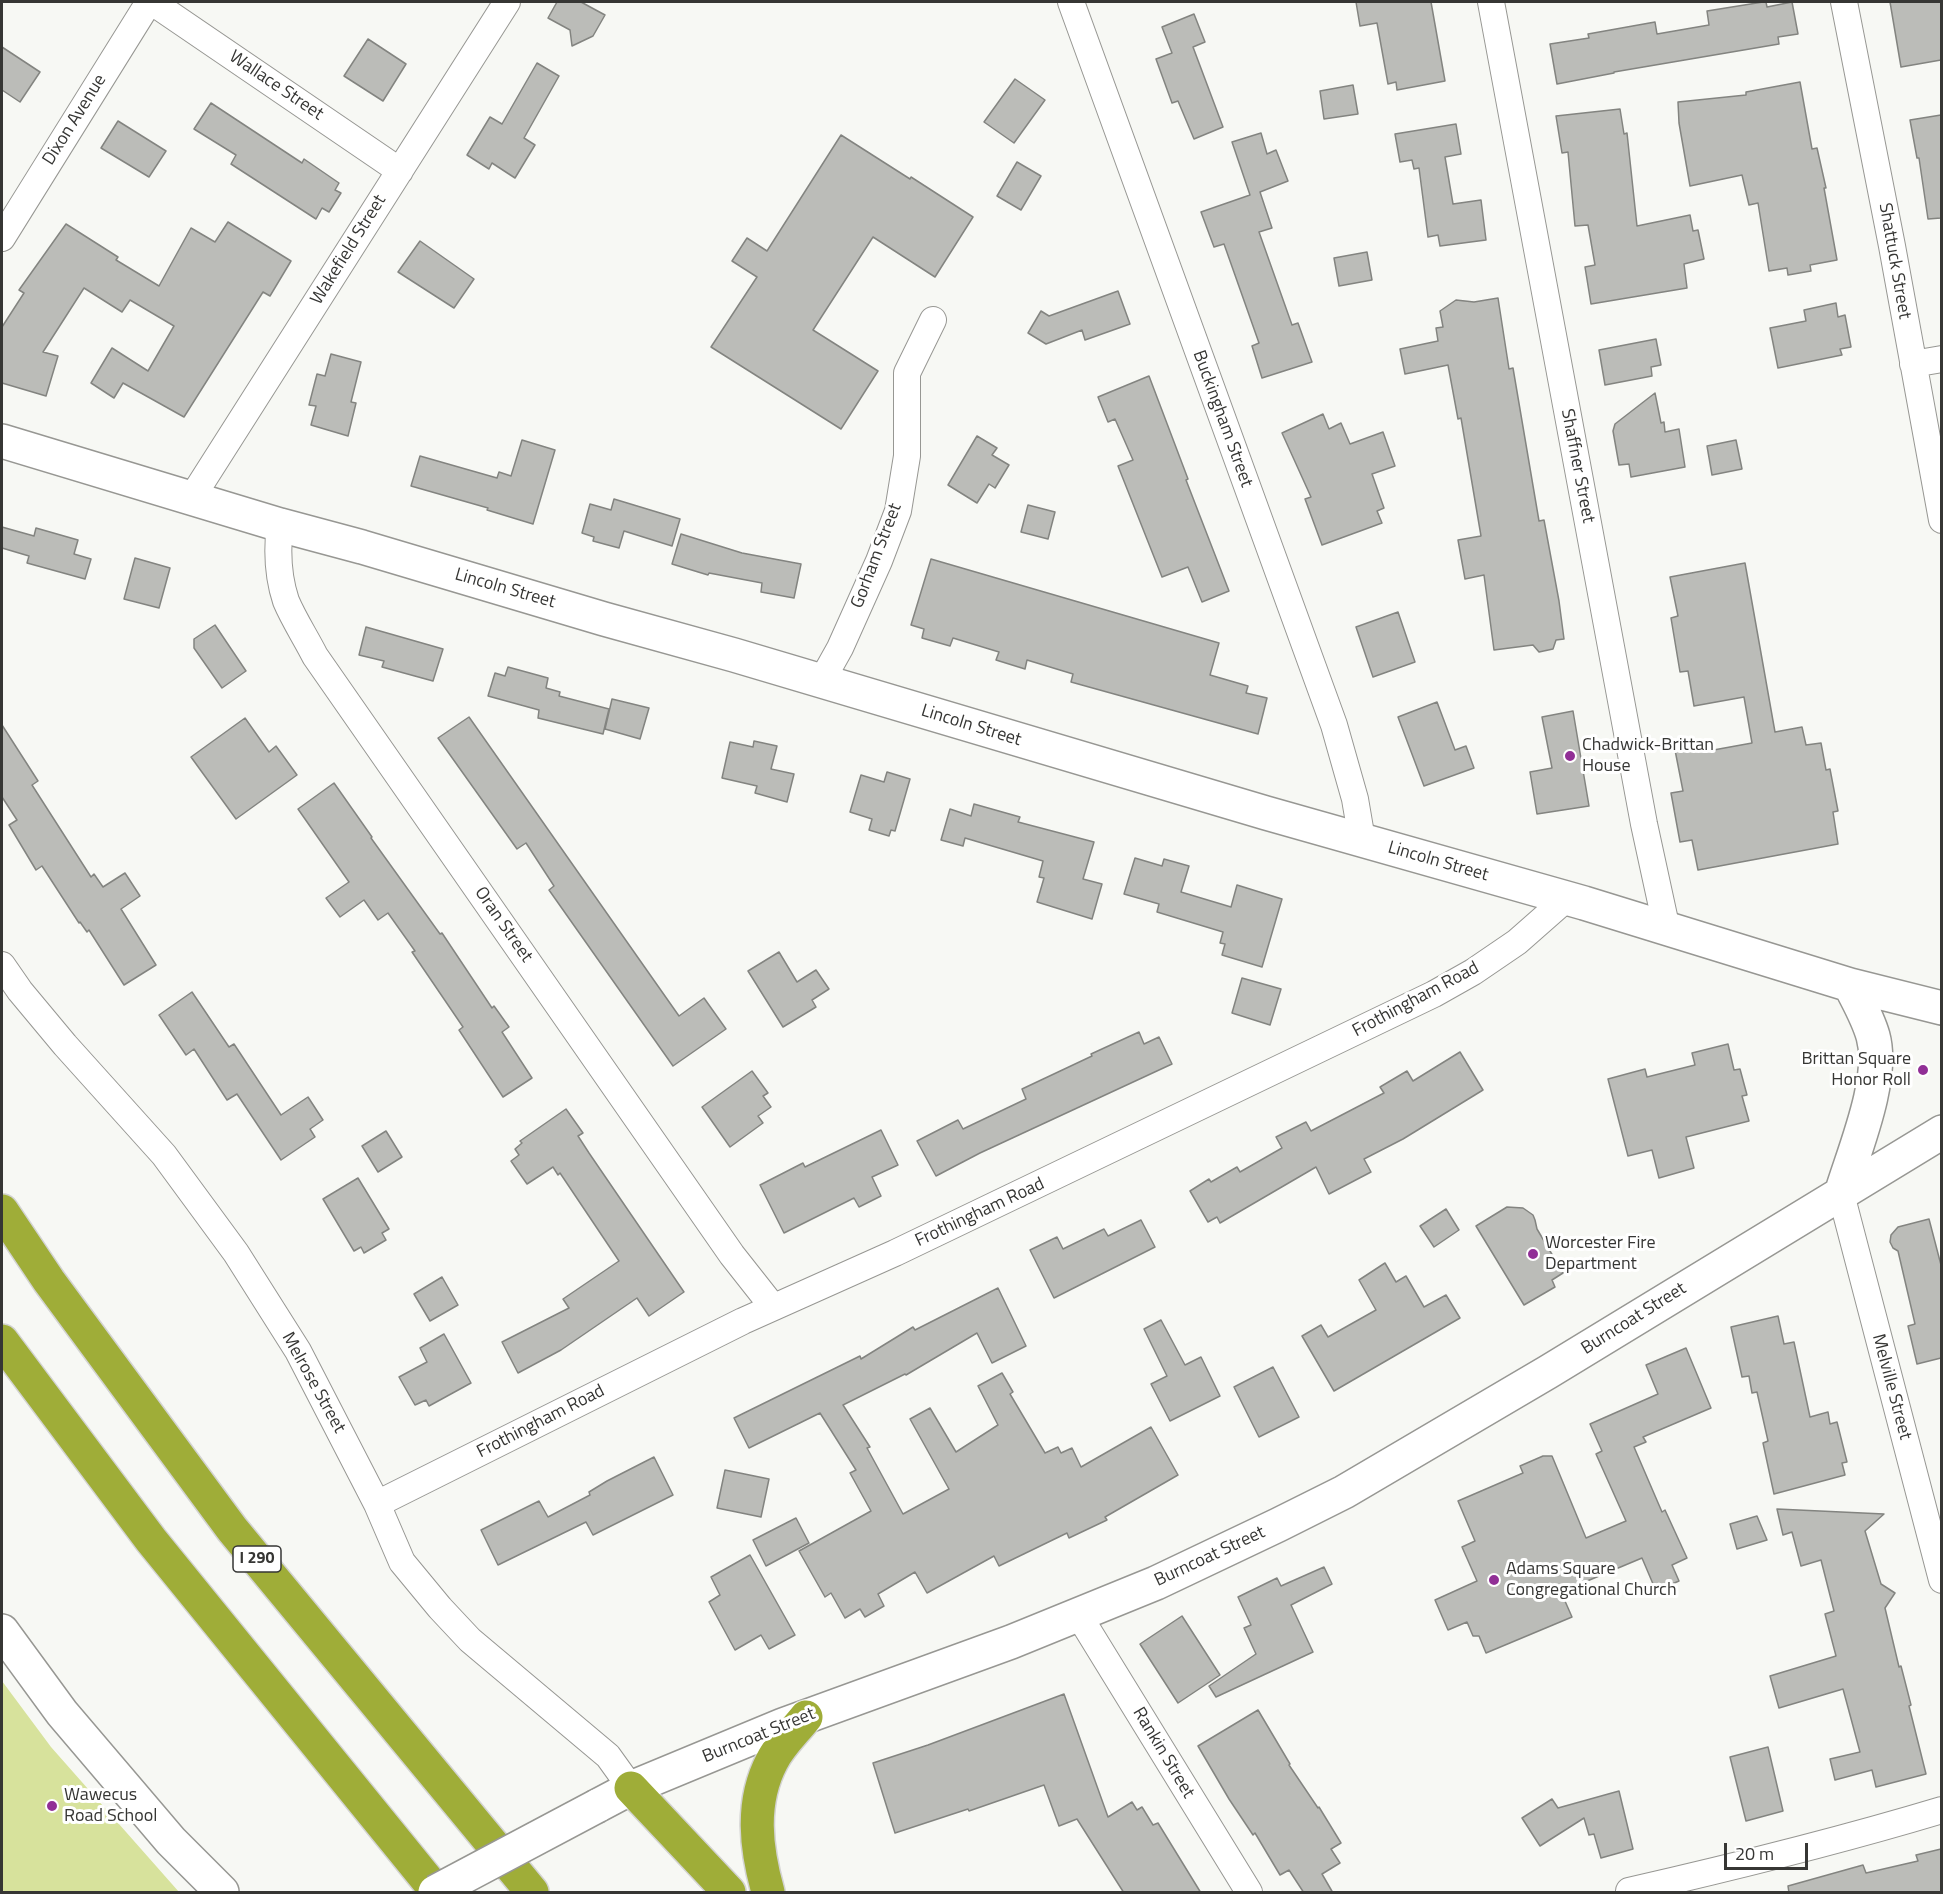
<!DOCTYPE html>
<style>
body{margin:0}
#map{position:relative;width:1943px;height:1894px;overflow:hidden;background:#f7f8f4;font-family:"Titillium Web",sans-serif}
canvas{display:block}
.frame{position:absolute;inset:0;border:3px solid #363634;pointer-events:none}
.scale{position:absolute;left:1724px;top:1843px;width:84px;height:27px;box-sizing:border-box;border:3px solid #363634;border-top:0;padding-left:8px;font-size:18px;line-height:21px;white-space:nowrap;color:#363634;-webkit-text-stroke:4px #fff;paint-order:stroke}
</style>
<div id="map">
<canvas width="1943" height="1894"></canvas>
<div class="frame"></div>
<div class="scale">20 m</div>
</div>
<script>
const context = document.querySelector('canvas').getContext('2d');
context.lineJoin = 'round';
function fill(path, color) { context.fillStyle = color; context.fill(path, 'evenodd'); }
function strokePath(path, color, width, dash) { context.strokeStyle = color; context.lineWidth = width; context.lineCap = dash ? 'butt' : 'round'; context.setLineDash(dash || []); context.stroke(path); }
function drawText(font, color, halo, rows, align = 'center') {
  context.font = font + ' "Titillium Web",sans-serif'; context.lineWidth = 6; context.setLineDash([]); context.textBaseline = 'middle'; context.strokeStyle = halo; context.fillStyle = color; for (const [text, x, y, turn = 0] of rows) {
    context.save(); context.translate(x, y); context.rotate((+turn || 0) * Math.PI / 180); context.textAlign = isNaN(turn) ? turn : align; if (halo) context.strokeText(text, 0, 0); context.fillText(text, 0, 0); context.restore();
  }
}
const green = new Path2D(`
 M2 1681 51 1747 179 1892H2Z`);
const building = new Path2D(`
 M557 2H581L605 15 593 36 572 46 570 30 548 18Z
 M1356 2H1431L1445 81 1397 90 1396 82 1388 84 1377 23 1360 26Z
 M1763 2H1766L1767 7 1792 2 1798 34 1778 37 1779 44 1614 72V73L1557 84 1550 44 1589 38 1588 34 1655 22 1657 34 1709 25 1707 11Z
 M1890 2H1941V60L1901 67Z
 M1194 14 1205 42 1193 47 1223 127 1194 139 1178 101 1172 103 1156 59 1172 53 1162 27Z
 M368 39 406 64 383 101 344 76Z
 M2 47 40 72 20 102 2 90Z
 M537 63 559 76 524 138 535 145 515 178 492 163 489 169 467 155 490 117 502 124Z
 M1015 79 1045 100 1014 143 984 122Z
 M1800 82 1812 149 1817 148 1826 188H1824L1837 260 1810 265 1811 271 1788 275 1787 268 1769 271 1758 203 1749 205 1742 175 1690 186 1679 123 1678 102 1746 95V92Z
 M1353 85 1358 114 1324 119 1320 91Z
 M211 103 302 163 304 159 339 183 335 190 341 193 329 212 322 208 316 219 231 164 236 155 194 129Z
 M1620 109 1624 134 1627 133 1637 226 1690 215 1693 231 1698 230 1704 259 1684 264 1687 288 1591 304 1585 267 1595 265 1588 225 1575 226 1568 152 1562 153 1556 116Z
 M1941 115V218L1928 219 1919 158H1917L1910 120Z
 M118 121 166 151 149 177 101 148Z
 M1456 124 1461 154 1445 157 1453 204 1481 200 1486 240 1440 246 1438 235 1428 237 1419 168 1414 169 1412 160 1400 162 1395 134Z
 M1261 133 1267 154 1276 150 1288 181 1260 192 1272 228 1259 232 1292 325 1298 323 1312 362 1262 378 1252 346 1259 343 1224 244 1214 247 1201 212 1250 195 1232 142Z
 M841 135 910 179 911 177 973 217 935 277 873 237 813 330 878 371 841 429 711 347 757 277 732 261 747 238 767 251Z
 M1017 162 1041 176 1021 210 997 196Z
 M228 222 291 261 270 296 263 292 184 417 123 383 114 398 91 383 112 348 148 371 174 326 130 300 122 312 84 288 43 352 58 356 46 396 2 383V327L24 293 19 290 66 224 118 257 116 260 159 286 191 228 215 242Z
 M420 241 474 279 454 308 398 272Z
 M1367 252 1372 280 1339 286 1334 258Z
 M1118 291 1130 324 1085 340 1082 330 1046 344 1028 333 1041 311 1049 316Z
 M1498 298 1509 369 1513 368 1539 521 1544 520 1559 601 1564 639 1556 640 1553 649 1539 652 1533 645 1494 650 1484 575 1465 579 1458 540 1481 536 1461 418 1458 419 1448 365 1405 374 1400 349 1438 341 1436 328 1443 327 1440 311 1456 300 1474 302Z
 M1836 303 1838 317 1845 315 1851 347 1840 349 1842 355 1778 368 1770 328 1806 321 1804 310Z
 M1656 339 1661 365 1651 367 1652 376 1605 385 1599 350Z
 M331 354 361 362 351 402 356 403 348 436 311 425 316 406 309 405 317 374 325 376Z
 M1149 376 1188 479 1186 480 1229 591 1202 602 1188 567 1162 577 1118 466 1133 460 1115 419 1108 422 1098 397Z
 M1655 393 1661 423 1664 422 1665 432 1679 429 1685 467 1631 477 1629 464 1619 465 1613 431 1615 424Z
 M1323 414 1329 429 1341 423 1350 444 1383 432 1395 466 1372 474 1384 508 1377 511 1382 523 1322 545 1305 499 1311 497 1282 433Z
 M977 436 997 448 992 455 1009 465 995 488 989 484 977 503 948 485Z
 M522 440 555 450 533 524 487 510 488 508 411 486 420 456 497 478 499 472 511 476Z
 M1736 440 1742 469 1712 475 1707 446Z
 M614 499 680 519 672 546 624 531 619 548 593 541 594 537 582 533 590 504 611 510Z
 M1028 505 1055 512 1048 539 1021 532Z
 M2 527 34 536 36 528 78 540 74 554 91 559 85 579 27 563 29 556 2 548Z
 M681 534 742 553 801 564 794 598 761 592 762 583 709 573 708 575 672 564Z
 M135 558 170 568 159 608 124 599Z
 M931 559 1219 643 1210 675 1248 686 1246 693 1267 698 1258 734 1071 682 1073 674 1027 660 1025 669 996 660 999 652 953 638 950 646 922 638 924 629 911 625Z
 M1745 563 1775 732 1802 727 1806 745 1821 743 1826 770 1830 769 1838 811 1833 812 1838 844 1698 870 1692 840 1680 842 1671 793 1683 791 1675 750 1707 745 1708 751 1752 743 1744 697 1694 706 1688 671 1680 672 1671 618 1678 616 1670 577Z
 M1398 612 1415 662 1373 677 1356 627Z
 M215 625 246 671 222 688 194 648V639Z
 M366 627 443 649 433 681 382 667 384 661 359 655Z
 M508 667 548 678 546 688 560 692 559 696 609 709 603 734 538 718 539 710 488 696 495 673 505 676Z
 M612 699 649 708 640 739 605 729Z
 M1437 702 1455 750 1466 746 1474 768 1424 786 1398 717Z
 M1573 711 1589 806 1537 814 1530 772 1552 768 1542 717Z
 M469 717 679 1016 704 998 726 1029 673 1066 549 890 554 886 526 843 517 849 438 738Z
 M245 718 269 752 276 746 297 775 236 819 191 757Z
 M2 725 38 781 32 785 91 877 94 874 103 887 125 873 140 896 121 909 156 965 124 985 89 930 87 932 80 922 79 923 42 866 36 870 9 825 17 820 2 797Z
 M754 741 777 746 771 769 794 774 787 802 755 793 757 786 722 778 730 742 753 747Z
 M887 772 910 779 895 831 891 830 889 836 869 830 872 819 850 812 861 775 884 782Z
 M334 783 372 837 371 838 440 934 442 933 492 1008 494 1006 509 1027 502 1032 532 1078 503 1097 459 1030 463 1027 412 952 415 951 388 913 378 920 364 900 340 917 326 898 349 882 298 809Z
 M974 804 1020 817 1018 822 1094 842 1083 879 1102 884 1092 919 1037 902 1044 878 1039 877 1043 861 965 838 963 846 941 840 950 809 971 816Z
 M1135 858 1162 866 1164 859 1189 866 1181 892 1231 907 1237 885 1282 899 1262 967 1222 955 1225 944 1220 943 1223 932 1157 912 1159 904 1124 894Z
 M779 952 797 982 816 970 829 989 812 1000 816 1007 783 1027 748 971Z
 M1242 978 1281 989 1270 1025 1232 1013Z
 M192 992 229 1047 234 1044 281 1115 308 1097 323 1120 310 1129 315 1137 281 1160 237 1094 227 1100 194 1049 186 1055 159 1015Z
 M1139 1032 1144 1044 1159 1037 1172 1064 980 1153 936 1176 917 1141 958 1120 963 1129 1026 1099 1022 1089 1092 1056 1091 1054Z
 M1728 1044 1734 1070 1740 1069 1747 1095 1742 1096 1749 1121 1686 1137 1694 1168 1659 1178 1652 1150 1628 1156 1608 1079 1645 1069 1647 1077 1695 1065 1692 1053Z
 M1460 1052 1483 1090 1403 1139 1364 1159 1371 1172 1329 1194 1316 1167 1220 1223 1217 1217 1208 1222 1190 1191 1209 1179 1211 1182 1237 1167 1240 1172 1282 1148 1276 1137 1306 1122 1311 1131 1384 1093 1380 1087 1407 1071 1413 1081Z
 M752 1071 768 1093 763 1096 771 1107 758 1116 763 1123 730 1147 702 1107Z
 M566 1109 583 1133 578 1136 589 1153 684 1292 649 1316 637 1298 561 1350 518 1373 502 1342 569 1308 563 1299 619 1261 560 1173 558 1175 553 1167 527 1184 511 1161 519 1155 515 1149 522 1143 520 1141Z
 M881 1130 898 1165 872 1177 881 1196 859 1207 854 1198 784 1233 760 1185 803 1163 805 1167Z
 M386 1131 402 1157 378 1172 362 1146Z
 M358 1178 389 1229 382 1233 386 1240 364 1253 361 1247 354 1251 323 1199Z
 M1507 1207 1523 1208 1533 1215 1535 1220 1537 1229 1563 1273 1552 1280 1555 1287 1524 1305 1476 1226Z
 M1446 1209 1459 1230 1434 1247 1420 1226Z
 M1929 1219 1941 1265V1358L1917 1364 1908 1326 1915 1324 1898 1251 1893 1248 1890 1242 1891 1235 1898 1227Z
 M1141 1220 1155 1247 1054 1298 1030 1250 1057 1237 1063 1249 1104 1229 1108 1236Z
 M1385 1263 1396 1282 1406 1276 1424 1307 1446 1295 1460 1318 1334 1391 1302 1336 1321 1325 1328 1337 1376 1310 1359 1280Z
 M442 1277 458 1305 430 1321 414 1294Z
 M998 1288 1026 1346 992 1363 977 1333 906 1375 905 1374 843 1405 870 1447 867 1448 903 1514 949 1489 910 1419 930 1408 956 1452 998 1425 978 1386 1002 1373 1013 1392 1010 1394 1045 1453 1058 1447 1061 1453 1072 1448 1081 1467 1151 1427 1178 1475 1105 1517 1107 1520 1069 1538 1067 1533 999 1566 994 1556 927 1593 915 1572 878 1594 884 1606 865 1617 860 1609 845 1618 831 1593 825 1597 799 1551 871 1511 850 1473 856 1470 820 1413 749 1448 734 1418 860 1356 861 1359 913 1327 915 1330Z
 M1778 1316 1784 1344 1794 1342 1810 1417 1828 1412 1830 1424 1837 1422 1847 1462 1842 1463 1845 1475 1774 1494 1763 1443 1768 1441 1757 1392 1752 1393 1749 1376 1742 1377 1731 1327Z
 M1161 1320 1185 1365 1201 1357 1220 1396 1170 1421 1151 1384 1167 1376 1144 1329Z
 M444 1334 471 1383 429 1406 426 1400 415 1405 399 1377 427 1362 420 1348Z
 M1686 1348 1711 1408 1643 1437 1646 1442 1634 1447 1662 1512 1665 1510 1687 1558 1672 1565 1679 1581 1656 1591 1642 1558 1561 1592 1572 1617 1486 1653 1479 1636H1473L1467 1622 1448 1630 1435 1600 1477 1581 1462 1547 1475 1541 1458 1501 1523 1473 1520 1466 1543 1456H1552L1586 1538 1626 1521 1596 1454 1602 1451 1590 1424 1658 1394 1646 1365Z
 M1273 1367 1299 1417 1259 1437 1234 1387Z
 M654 1457 673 1495 593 1535 586 1522 498 1565 481 1530 539 1501 548 1517 590 1495 589 1492 607 1481Z
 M725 1470 769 1479 761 1517 717 1508Z
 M1777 1509 1884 1514 1865 1531 1881 1584 1895 1593 1885 1608 1899 1667 1901 1666 1911 1705 1909 1706 1926 1774 1876 1787 1872 1770 1835 1780 1830 1759 1860 1752 1843 1689 1779 1708 1770 1676 1836 1656 1825 1614 1834 1611 1821 1560 1801 1566 1792 1532 1783 1535Z
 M1757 1516 1767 1540 1737 1549 1730 1524Z
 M796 1518 809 1543 766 1566 753 1540Z
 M750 1555 795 1635 769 1649 761 1635 735 1650 709 1602 720 1595 711 1577Z
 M1324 1567 1332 1584 1291 1605 1313 1652 1216 1697 1209 1686 1256 1654 1244 1628 1251 1625 1238 1597 1277 1578 1281 1586Z
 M1182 1616 1220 1675 1178 1703 1140 1644Z
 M1064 1694 1108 1817 1132 1802 1137 1810 1142 1807 1153 1825 1158 1823 1201 1893H1124L1077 1819 1059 1826 1044 1785 969 1811 968 1809 895 1833 873 1763 928 1745Z
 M1258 1710 1290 1764 1289 1765 1318 1808 1319 1807 1341 1843 1331 1849 1340 1863 1322 1874 1333 1893H1304L1289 1870 1280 1875 1255 1833 1253 1835 1229 1799 1198 1746Z
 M1768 1747 1783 1811 1746 1821 1730 1757Z
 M1619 1791 1633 1849 1601 1858 1594 1834 1589 1835 1584 1818 1540 1846 1522 1818 1552 1799 1558 1808Z
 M1941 1849V1893H1789L1788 1886 1863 1865 1866 1873 1918 1861 1916 1855Z`);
const minor = new Path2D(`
 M152 2 400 171
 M1071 2 1334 725 1355 799 1362 840
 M1491 2 1644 824 1667 930
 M1844 2 1892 246 1942 520
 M2 238 149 2
 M1913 364 1942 359
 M191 499 507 2
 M280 525C277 549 278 577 286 601 294 620 306 638 315 656L732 1255 773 1307
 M821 682 840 648 879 561 898 511 907 456V373L933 320
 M2 965 20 991 65 1045 164 1155 236 1253 298 1351 377 1504 402 1562 440 1608 470 1640 608 1756 631 1788
 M1841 1194 1942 1580
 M377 1504 743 1321 895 1253 1434 994 1473 972 1517 942 1567 898
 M1078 1614 1249 1892
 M1629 1891C1734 1867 1839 1841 1942 1810`);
const tertiary = new Path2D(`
 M2 1631 62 1713 171 1841 222 1892`);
const secondary = new Path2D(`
 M2 441 280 525 362 547 604 619 734 655 1266 813 1584 903 1850 985 1942 1008
 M1841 1194C1854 1151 1885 1079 1873 1036 1868 1018 1858 1001 1850 985
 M597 1806 631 1788 783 1725 1011 1642 1156 1583 1278 1525 1344 1492 1548 1372 1942 1132`);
const motorway = new Path2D(`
 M2 1211 49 1281 232 1529 532 1892
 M2 1341 151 1540 437 1892
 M631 1788 729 1892
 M768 1892C756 1849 750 1803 772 1761 780 1745 795 1731 806 1717`);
const secondaryBridge = new Path2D(`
 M435 1892 597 1806`);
const markers = [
 [1570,756,6,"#912f96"],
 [1923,1070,6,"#912f96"],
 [1533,1254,6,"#912f96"],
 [1494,1580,6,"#912f96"],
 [52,1806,6,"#912f96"]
];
const shields = [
 [257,1559,48]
];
const shieldNames = [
 ["I 290",257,1559]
];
const streetNames = [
 ["Wallace Street",276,86,34],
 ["Dixon Avenue",75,120,-58],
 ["Wakefield Street",349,250,-58],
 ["Shattuck Street",1894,261,80],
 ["Buckingham Street",1222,419,70],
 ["Shaffner Street",1577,466,79],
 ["Gorham Street",877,556,-69],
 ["Lincoln Street",505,589,16],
 ["Lincoln Street",971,726,17],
 ["Lincoln Street",1438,862,16],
 ["Oran Street",503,925,55],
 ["Frothingham Road",1416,1000,-28],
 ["Frothingham Road",980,1213,-25],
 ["Burncoat Street",1634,1319,-32],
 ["Melrose Street",313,1383,61],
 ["Melville Street",1891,1387,75],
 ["Frothingham Road",541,1422,-27],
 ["Burncoat Street",1210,1557,-25],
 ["Burncoat Street",759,1736,-22],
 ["Rankin Street",1163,1753,59]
];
const poiNames = [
 ["Chadwick-Brittan",1582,746],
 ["House",1582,767],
 ["Brittan Square",1911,1060,"right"],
 ["Honor Roll",1911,1081,"right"],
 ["Worcester Fire",1545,1244],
 ["Department",1545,1265],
 ["Adams Square",1506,1570],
 ["Congregational Church",1506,1591],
 ["Wawecus",64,1796],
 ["Road School",64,1817]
];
fill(green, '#d7e29c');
fill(building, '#bbbcb8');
strokePath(building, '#838480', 1.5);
strokePath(minor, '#979793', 28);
strokePath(tertiary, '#979793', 36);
strokePath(secondary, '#979793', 36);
strokePath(motorway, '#d3d3d2', 36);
strokePath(minor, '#fff', 26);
strokePath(tertiary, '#fff', 33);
strokePath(secondary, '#fff', 33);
strokePath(motorway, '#9fad38', 33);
strokePath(secondaryBridge, '#979793', 36, []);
strokePath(secondaryBridge, '#fff', 33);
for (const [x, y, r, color] of markers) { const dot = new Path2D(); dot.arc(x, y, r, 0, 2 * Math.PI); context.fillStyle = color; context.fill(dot); strokePath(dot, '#fff', 2); }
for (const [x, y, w] of shields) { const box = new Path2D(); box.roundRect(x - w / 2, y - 13, w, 26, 4.5); context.fillStyle = '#fff'; context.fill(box); strokePath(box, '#363634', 1.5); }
drawText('bold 16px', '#363634', null, shieldNames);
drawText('18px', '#363634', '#fff', streetNames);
drawText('18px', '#363634', '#fff', poiNames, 'left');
</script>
